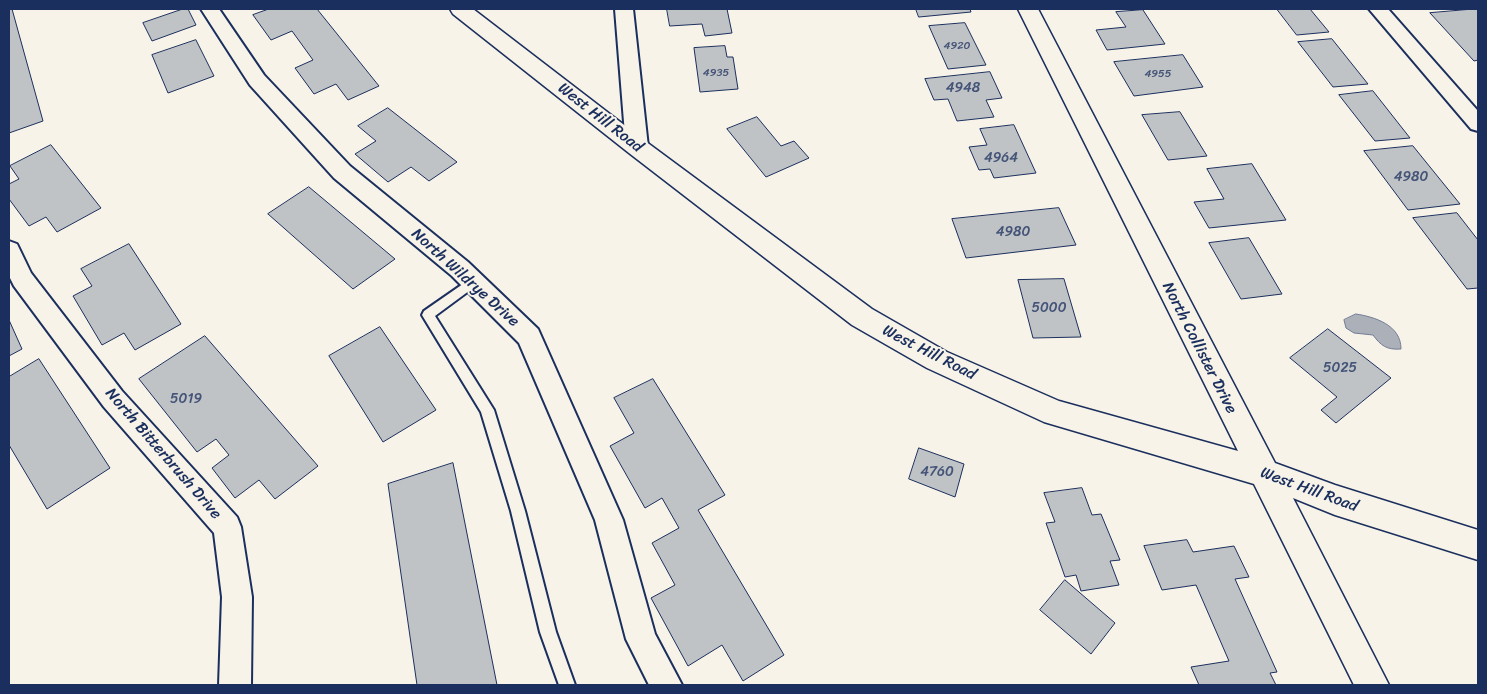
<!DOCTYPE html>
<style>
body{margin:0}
#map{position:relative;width:1487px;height:694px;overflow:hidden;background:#f7f3e8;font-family:Sriracha,sans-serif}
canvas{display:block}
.frame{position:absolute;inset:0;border:10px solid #1b2f5e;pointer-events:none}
</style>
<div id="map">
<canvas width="1487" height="694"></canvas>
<div class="frame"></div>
</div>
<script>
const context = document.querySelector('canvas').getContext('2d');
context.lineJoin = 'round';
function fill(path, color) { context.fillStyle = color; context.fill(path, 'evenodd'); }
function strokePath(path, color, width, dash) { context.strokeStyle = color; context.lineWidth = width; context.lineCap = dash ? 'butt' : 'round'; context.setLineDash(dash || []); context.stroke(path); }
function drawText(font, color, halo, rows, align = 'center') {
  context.font = font + ' Sriracha,sans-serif'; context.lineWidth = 4; context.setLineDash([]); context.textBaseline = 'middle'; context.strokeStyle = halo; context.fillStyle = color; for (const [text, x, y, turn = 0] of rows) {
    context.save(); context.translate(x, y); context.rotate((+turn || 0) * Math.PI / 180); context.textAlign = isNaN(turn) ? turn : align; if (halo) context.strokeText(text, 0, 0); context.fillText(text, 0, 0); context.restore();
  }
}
const water = new Path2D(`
 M1356 314C1375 317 1401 325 1401 349 1387 350 1381 346 1373 335L1354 333 1346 328 1344 320Z`);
const building = new Path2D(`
 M9 9H12L43 121 9 133Z
 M183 9H188L196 25 152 41 143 23Z
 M269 9H317L379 86 348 100 336 84 314 94 295 68 313 60 292 31 271 40 253 15Z
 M667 9H727L732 33 705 36 702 24 670 26Z
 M916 9H970L971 12 919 17Z
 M1277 9H1310L1329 32 1297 35Z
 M1478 9V60L1474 61 1430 13Z
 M1143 10 1165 44 1107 50 1096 30 1126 27 1116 12Z
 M965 23 986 65 948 69 929 26Z
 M1332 39 1368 84 1333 87 1298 42Z
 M196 40 214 76 168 93 152 55Z
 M725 46 727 57H733L738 89 700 92 694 48Z
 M1183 55 1203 87 1134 96 1114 62Z
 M990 72 1002 98 986 100 994 117 957 121 948 99 934 100 925 79Z
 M1373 91 1410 138 1375 141 1339 95Z
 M388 108 457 162 429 181 411 167 388 182 355 154 376 141 358 126Z
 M1180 112 1207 156 1168 160 1142 115Z
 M757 117 781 146 794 141 809 158 766 177 727 129Z
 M1014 125 1036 173 994 178 990 169 979 170 969 147 987 145 980 129Z
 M51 145 101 208 57 232 46 217 29 226 9 199V184L19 179 10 166Z
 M1413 146 1460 204 1408 210 1364 151Z
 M1252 164 1286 220 1209 228 1194 202 1224 199 1207 169Z
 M309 187 395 259 353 289 268 214Z
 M1059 208 1076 245 966 258 952 219Z
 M1457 213 1478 240V288L1467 289 1413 218Z
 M1249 238 1282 294 1241 299 1209 243Z
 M129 244 181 324 135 350 124 333 102 345 73 296 92 286 81 269Z
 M1064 279 1081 337 1033 338 1018 280Z
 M9 320 22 349 9 356Z
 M380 327 436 410 383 442 329 356Z
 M1328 329 1391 378 1336 423 1321 410 1337 397 1290 358Z
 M205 336 318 466 275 499 259 480 235 498 212 468 229 455 216 439 197 452 139 379Z
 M39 359 110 468 47 509 9 445V377Z
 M653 379 725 495 698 510 784 655 743 681 722 645 688 666 651 598 675 585 652 543 679 528 662 498 645 508 610 446 634 433 614 398Z
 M919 448 964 464 955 497 909 479Z
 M453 463 497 685H417L388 484Z
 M1082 488 1092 515 1101 514 1120 560 1110 561 1119 585 1081 591 1076 575 1065 577 1046 523 1055 522 1044 493Z
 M1187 540 1193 552 1234 546 1249 577 1235 579 1277 672 1270 673 1276 685H1199L1191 667 1229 661 1196 585 1162 590 1144 546Z
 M1065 580 1115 623 1091 654 1040 610Z`);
const lane = new Path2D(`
 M473 277 477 279 479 282 477 285 435 316 494 410 525 511 556 632 575 685H559L540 632 511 511 481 412 422 315 424 311Z`);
const street = new Path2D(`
 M201 9H219L264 75 350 166 468 262 538 329 623 520 655 634 682 685H649L626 639 595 520 519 343 452 276 334 178 250 85Z
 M615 9H633L648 147 644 152 637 155 630 152 626 147Z
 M1369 9H1388L1478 111V131L1471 129Z
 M9 241 17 244 31 273 122 391 237 517 241 527 252 597 251 685H219L222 597 214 533 104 407 14 286 9 276Z`);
const secondary = new Path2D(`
 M450 9H473L645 141 872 309 947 352 1059 401 1238 451 1018 9H1038L1275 463 1335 485 1478 530V560L1335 515 1293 498 1389 685H1354L1254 484 1044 422 927 368 852 325 629 153 453 14Z`);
const farNumbernames = [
 ["4920",957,46],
 ["4935",716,73],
 ["4955",1158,74]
];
const numberNames = [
 ["4948",963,88],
 ["4964",1001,158],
 ["4980",1411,177],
 ["4980",1013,232],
 ["5000",1049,308],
 ["5025",1340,368],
 ["5019",186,399],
 ["4760",937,472]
];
const streetNames = [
 ["West Hill Road",600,118,38],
 ["North Wildrye Drive",465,278,42],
 ["North Collister Drive",1199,348,63],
 ["West Hill Road",929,353,27],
 ["North Bitterbrush Drive",163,454,49],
 ["West Hill Road",1309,490,20]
];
fill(water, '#acb0b9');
strokePath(water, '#727c95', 1);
fill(building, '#c0c3c5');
strokePath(building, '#1b2f5e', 1);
strokePath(lane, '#1b2f5e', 4);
strokePath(street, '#1b2f5e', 4);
strokePath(secondary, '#1b2f5e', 3);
fill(lane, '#f7f3e8');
fill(street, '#f7f3e8');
fill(secondary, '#f7f3e8');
drawText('11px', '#445478', null, farNumbernames);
drawText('14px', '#445478', null, numberNames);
drawText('16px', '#1b2f5e', '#f7f3e8', streetNames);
</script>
